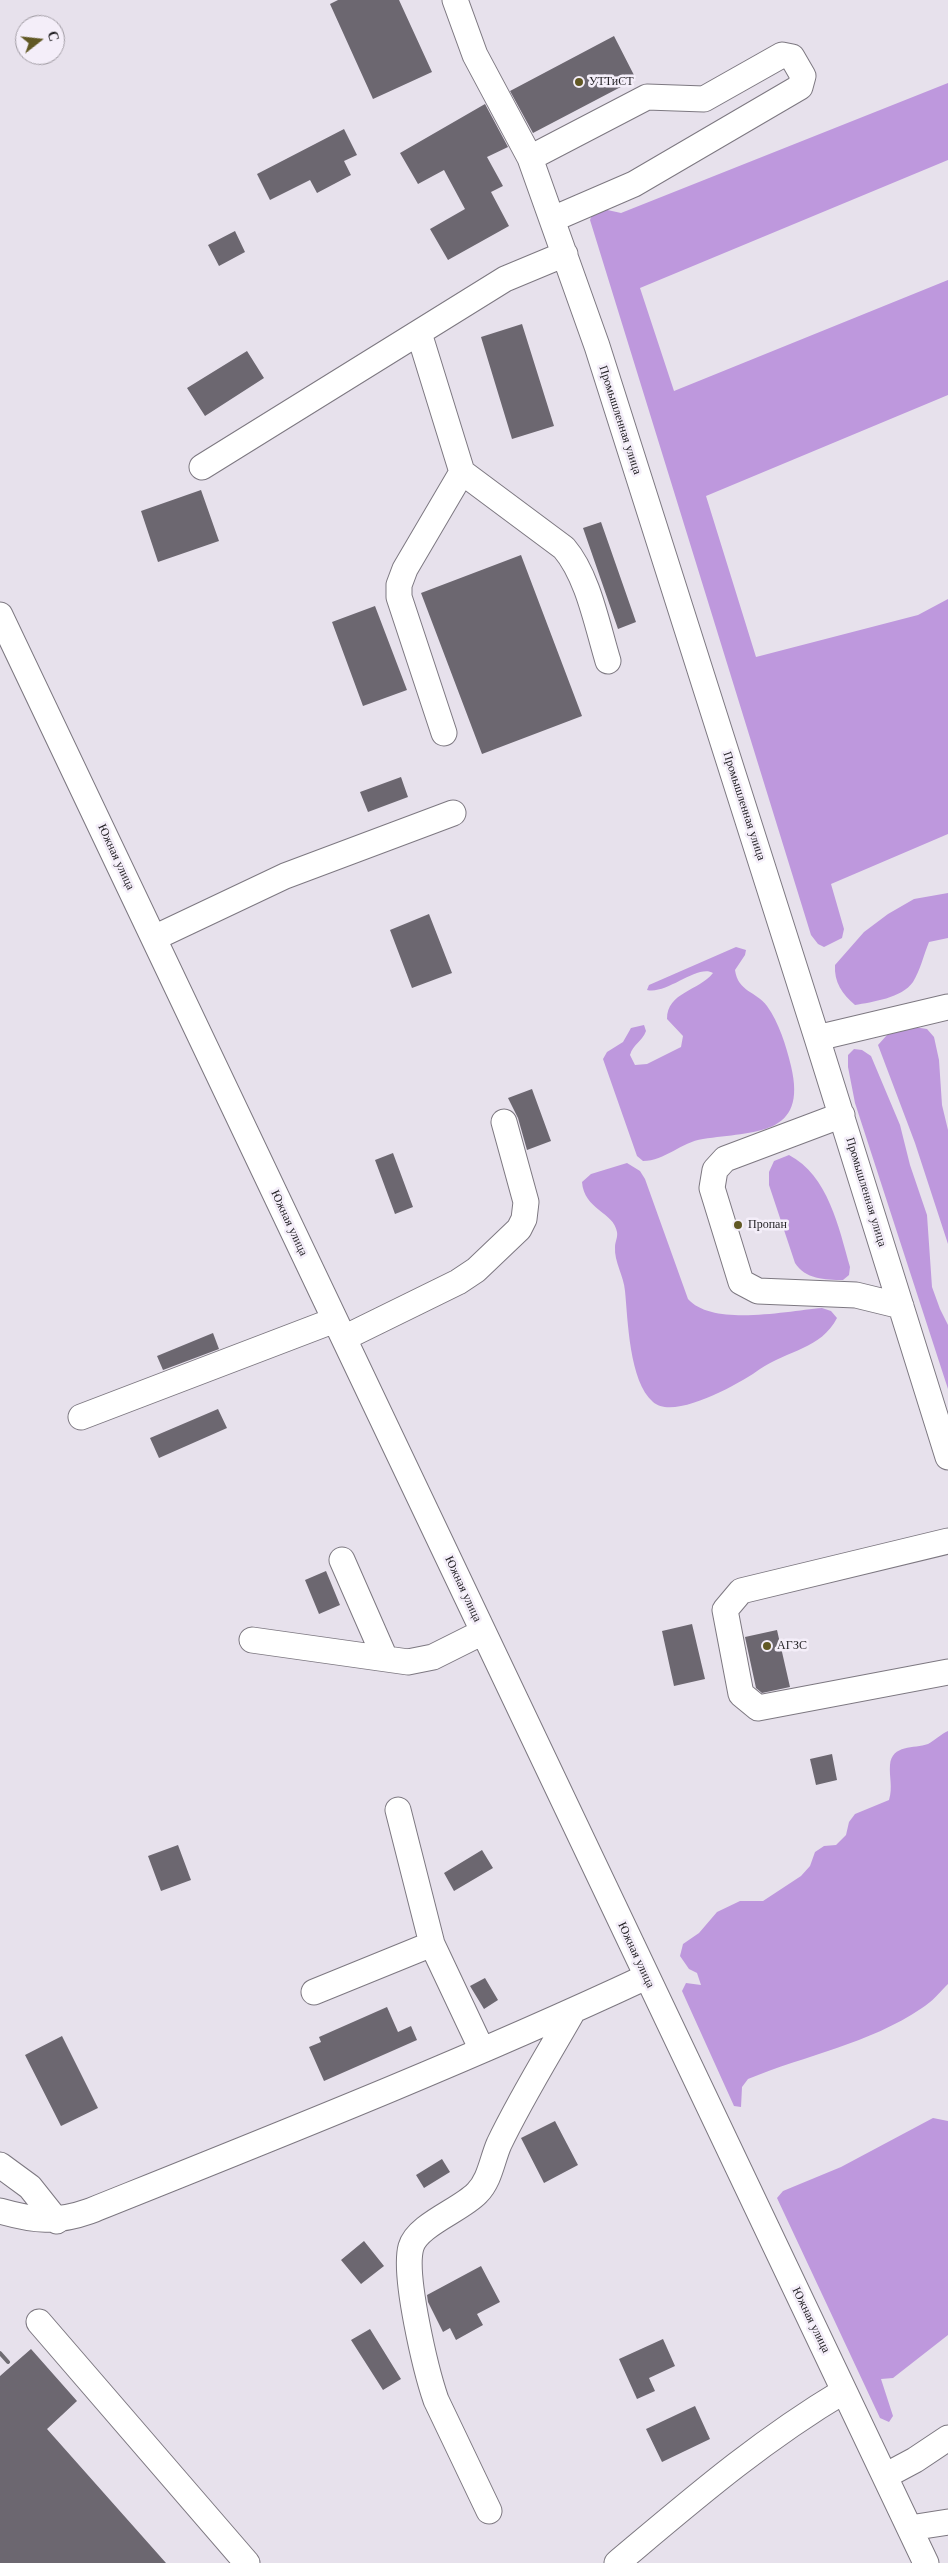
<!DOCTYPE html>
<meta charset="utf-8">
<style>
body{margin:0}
#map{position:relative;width:948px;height:2563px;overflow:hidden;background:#e7e1ec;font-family:"Libre Baskerville",serif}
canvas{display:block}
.north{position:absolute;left:15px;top:15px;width:50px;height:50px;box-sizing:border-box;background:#f4eef9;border:1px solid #a09ba3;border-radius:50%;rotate:74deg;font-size:14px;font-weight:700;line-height:20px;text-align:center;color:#211f23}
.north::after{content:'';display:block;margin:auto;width:18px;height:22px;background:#615824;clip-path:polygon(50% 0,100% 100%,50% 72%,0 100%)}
</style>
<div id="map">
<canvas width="948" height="2563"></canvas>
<div class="north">С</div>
</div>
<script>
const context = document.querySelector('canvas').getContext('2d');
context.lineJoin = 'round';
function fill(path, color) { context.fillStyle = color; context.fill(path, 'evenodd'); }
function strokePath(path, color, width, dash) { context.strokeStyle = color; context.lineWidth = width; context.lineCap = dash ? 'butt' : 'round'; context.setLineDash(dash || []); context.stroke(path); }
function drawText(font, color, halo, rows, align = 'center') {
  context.font = font + ' "Libre Baskerville",serif'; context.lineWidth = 5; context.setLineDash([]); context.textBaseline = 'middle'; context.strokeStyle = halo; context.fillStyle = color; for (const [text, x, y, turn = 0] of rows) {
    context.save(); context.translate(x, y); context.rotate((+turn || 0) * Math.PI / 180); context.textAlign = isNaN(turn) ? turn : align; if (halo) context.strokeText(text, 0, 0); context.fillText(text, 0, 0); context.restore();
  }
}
const forest = new Path2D(`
 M948 83V160L640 288 674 391 948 280V395L706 496 756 657 918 615 948 599V834L831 884 844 929 842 938 824 947 818 944 811 935 590 220 593 212 603 209 621 213Z
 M948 893V938L929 942C924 954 920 971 913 982 902 998 872 1002 855 1005 842 994 834 982 835 965L864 932 888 914 914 899Z
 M736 947 746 950 745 955 735 970C738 992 756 991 767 1006 779 1023 786 1045 791 1066 808 1137 754 1131 703 1139 681 1142 665 1161 643 1161L637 1156 603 1059 607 1052 623 1042 631 1028 644 1025 646 1031C642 1042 633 1044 630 1055L635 1065 647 1064 681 1047 683 1036 667 1019C667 992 699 991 713 973 697 964 667 995 647 990L649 985Z
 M914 1027 927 1029 934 1037 939 1060 942 1105 948 1130V1244L915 1143 878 1045 887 1035Z
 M854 1049 862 1050 871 1056 900 1125 910 1165 927 1215 932 1287 940 1309 948 1325V1389L855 1103 848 1067V1055Z
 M789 1155C828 1175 839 1228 850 1267L849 1275 843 1280C825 1280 805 1279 795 1263L769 1185V1172L774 1161Z
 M627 1163 640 1171 645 1179 688 1299C713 1327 786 1311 822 1308L831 1311 837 1318C821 1349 788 1350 760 1369 741 1383 674 1421 653 1402 629 1381 628 1320 625 1291 624 1276 614 1262 615 1247 615 1242 618 1237 617 1232 614 1212 584 1210 582 1182L591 1174Z
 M948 1731V1984C940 1992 932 2002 922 2008 869 2044 806 2055 748 2079L742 2087 741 2107 734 2106 682 1991 686 1983 701 1985 697 1973 689 1969 680 1956 683 1944 699 1933 717 1912 740 1901H763L801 1876 810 1866 815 1852 824 1846 836 1845 846 1835 849 1822 855 1814 889 1800C893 1787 889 1777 890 1765 892 1744 914 1749 928 1744 935 1740 941 1734 948 1731Z
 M933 2118 948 2121V2335L893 2378 881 2379 893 2416 889 2422 880 2418 777 2198 783 2191 841 2167Z`);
const building = new Path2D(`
 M338 0H399L432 72 373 99 330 4Z
 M614 36 636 79 533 133 510 91Z
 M485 104 508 147 487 157 503 186 491 192 509 226 448 260 430 229 465 209 444 170 418 184 400 153Z
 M344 129 357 155 344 161 351 175 317 193 310 180 270 200 257 174Z
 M235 231 245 252 219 266 208 245Z
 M522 324 554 426 512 439 481 337Z
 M247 351 264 378 205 416 187 388Z
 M201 490 219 541 158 562 141 511Z
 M601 522 636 622 618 629 583 528Z
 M521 555 582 716 482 754 421 593Z
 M375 606 407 690 363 706 332 622Z
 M401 777 408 797 368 812 360 792Z
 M429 914 452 973 412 988 390 930Z
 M532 1089 551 1141 527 1150 518 1118 508 1098Z
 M393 1153 413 1207 395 1214 375 1160Z
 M213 1333 219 1349 163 1370 157 1356Z
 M218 1409 227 1428 159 1458 150 1438Z
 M326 1571 340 1605 319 1614 305 1580Z
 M692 1624 705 1679 674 1686 662 1631Z
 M777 1630 790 1687 762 1693 756 1688 745 1637Z
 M832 1754 837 1780 816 1785 810 1759Z
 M178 1845 191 1880 161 1891 148 1856Z
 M482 1850 493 1868 454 1891 444 1873Z
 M485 1978 498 2000 484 2009 470 1986Z
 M387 2007 398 2032 411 2026 417 2040 324 2081 309 2047 321 2042 319 2037Z
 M62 2036 98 2108 61 2126 25 2055Z
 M555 2121 578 2165 544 2183 521 2138Z
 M442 2159 450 2172 424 2188 416 2175Z
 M364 2241 384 2266 361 2284 341 2260Z
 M481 2266 500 2302 477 2314 483 2325 456 2340 450 2328 443 2332 428 2302 427 2295Z
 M370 2329 401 2379 383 2390 351 2340Z
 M663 2339 675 2366 649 2378 655 2391 637 2399 619 2359Z
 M31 2349 77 2401 47 2429 166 2563H0V2376Z
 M695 2406 710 2439 662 2462 646 2429Z`);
const minor = new Path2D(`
 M455 0 475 55 530 158 597 346 817 1038 948 1457
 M530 158 647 97 704 99 782 55 792 57 803 76 800 87 634 184 553 219
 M419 333 462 472 564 548C588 576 597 625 608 661
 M202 467 505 279 565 254
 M0 615 926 2563
 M444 733 399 597V585L405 569 462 472
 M154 938 285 876 453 813
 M817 1038 948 1007
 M842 1115 725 1159 715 1170 712 1188 741 1282 758 1291 856 1295 901 1306
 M344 1338 458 1282 476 1270 519 1229 524 1219 526 1202 504 1122
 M81 1417 335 1320
 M948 1541 741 1591 725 1610 741 1694 758 1708 948 1672
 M342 1560 385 1658
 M252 1640 408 1662 433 1657 483 1632
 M398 1810 432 1944 482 2050
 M314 1992 432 1944
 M0 2165 30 2187 57 2221
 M0 2211C35 2221 56 2223 90 2211 277 2136 464 2062 646 1977
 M39 2322 247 2563
 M885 2476 915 2460 948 2438
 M489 2511 436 2400C426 2371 403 2275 411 2247 417 2225 461 2210 477 2193 490 2180 492 2160 499 2144 521 2098 548 2055 573 2011
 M910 2528 948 2522
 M617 2563C692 2500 760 2441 844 2391`);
const rail = new Path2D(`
 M0 2353 8 2362`);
const markers = [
 [579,82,5,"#615824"],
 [738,1225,5,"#615824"],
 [767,1646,5,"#615824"]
];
const poiNames = [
 ["УТТиСТ",589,82],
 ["Пропан",748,1225],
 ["АГЗС",777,1646]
];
const streetNames = [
 ["Промышленная улица",620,420,72],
 ["Промышленная улица",744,806,72],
 ["Южная улица",116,857,65],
 ["Промышленная улица",866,1192,73],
 ["Южная улица",289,1223,65],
 ["Южная улица",463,1589,65],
 ["Южная улица",636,1955,65],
 ["Южная улица",811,2320,64]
];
fill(forest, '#be98dd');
fill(building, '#6c6770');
strokePath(minor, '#7d7881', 27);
strokePath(minor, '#fff', 25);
strokePath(rail, '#6f6c72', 4);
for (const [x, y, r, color] of markers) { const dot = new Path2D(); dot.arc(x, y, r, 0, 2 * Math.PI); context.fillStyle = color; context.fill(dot); strokePath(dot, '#f4eef9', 2); }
drawText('12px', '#211f23', '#f4eef9', poiNames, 'left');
drawText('12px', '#211f23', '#f4eef9', streetNames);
</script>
